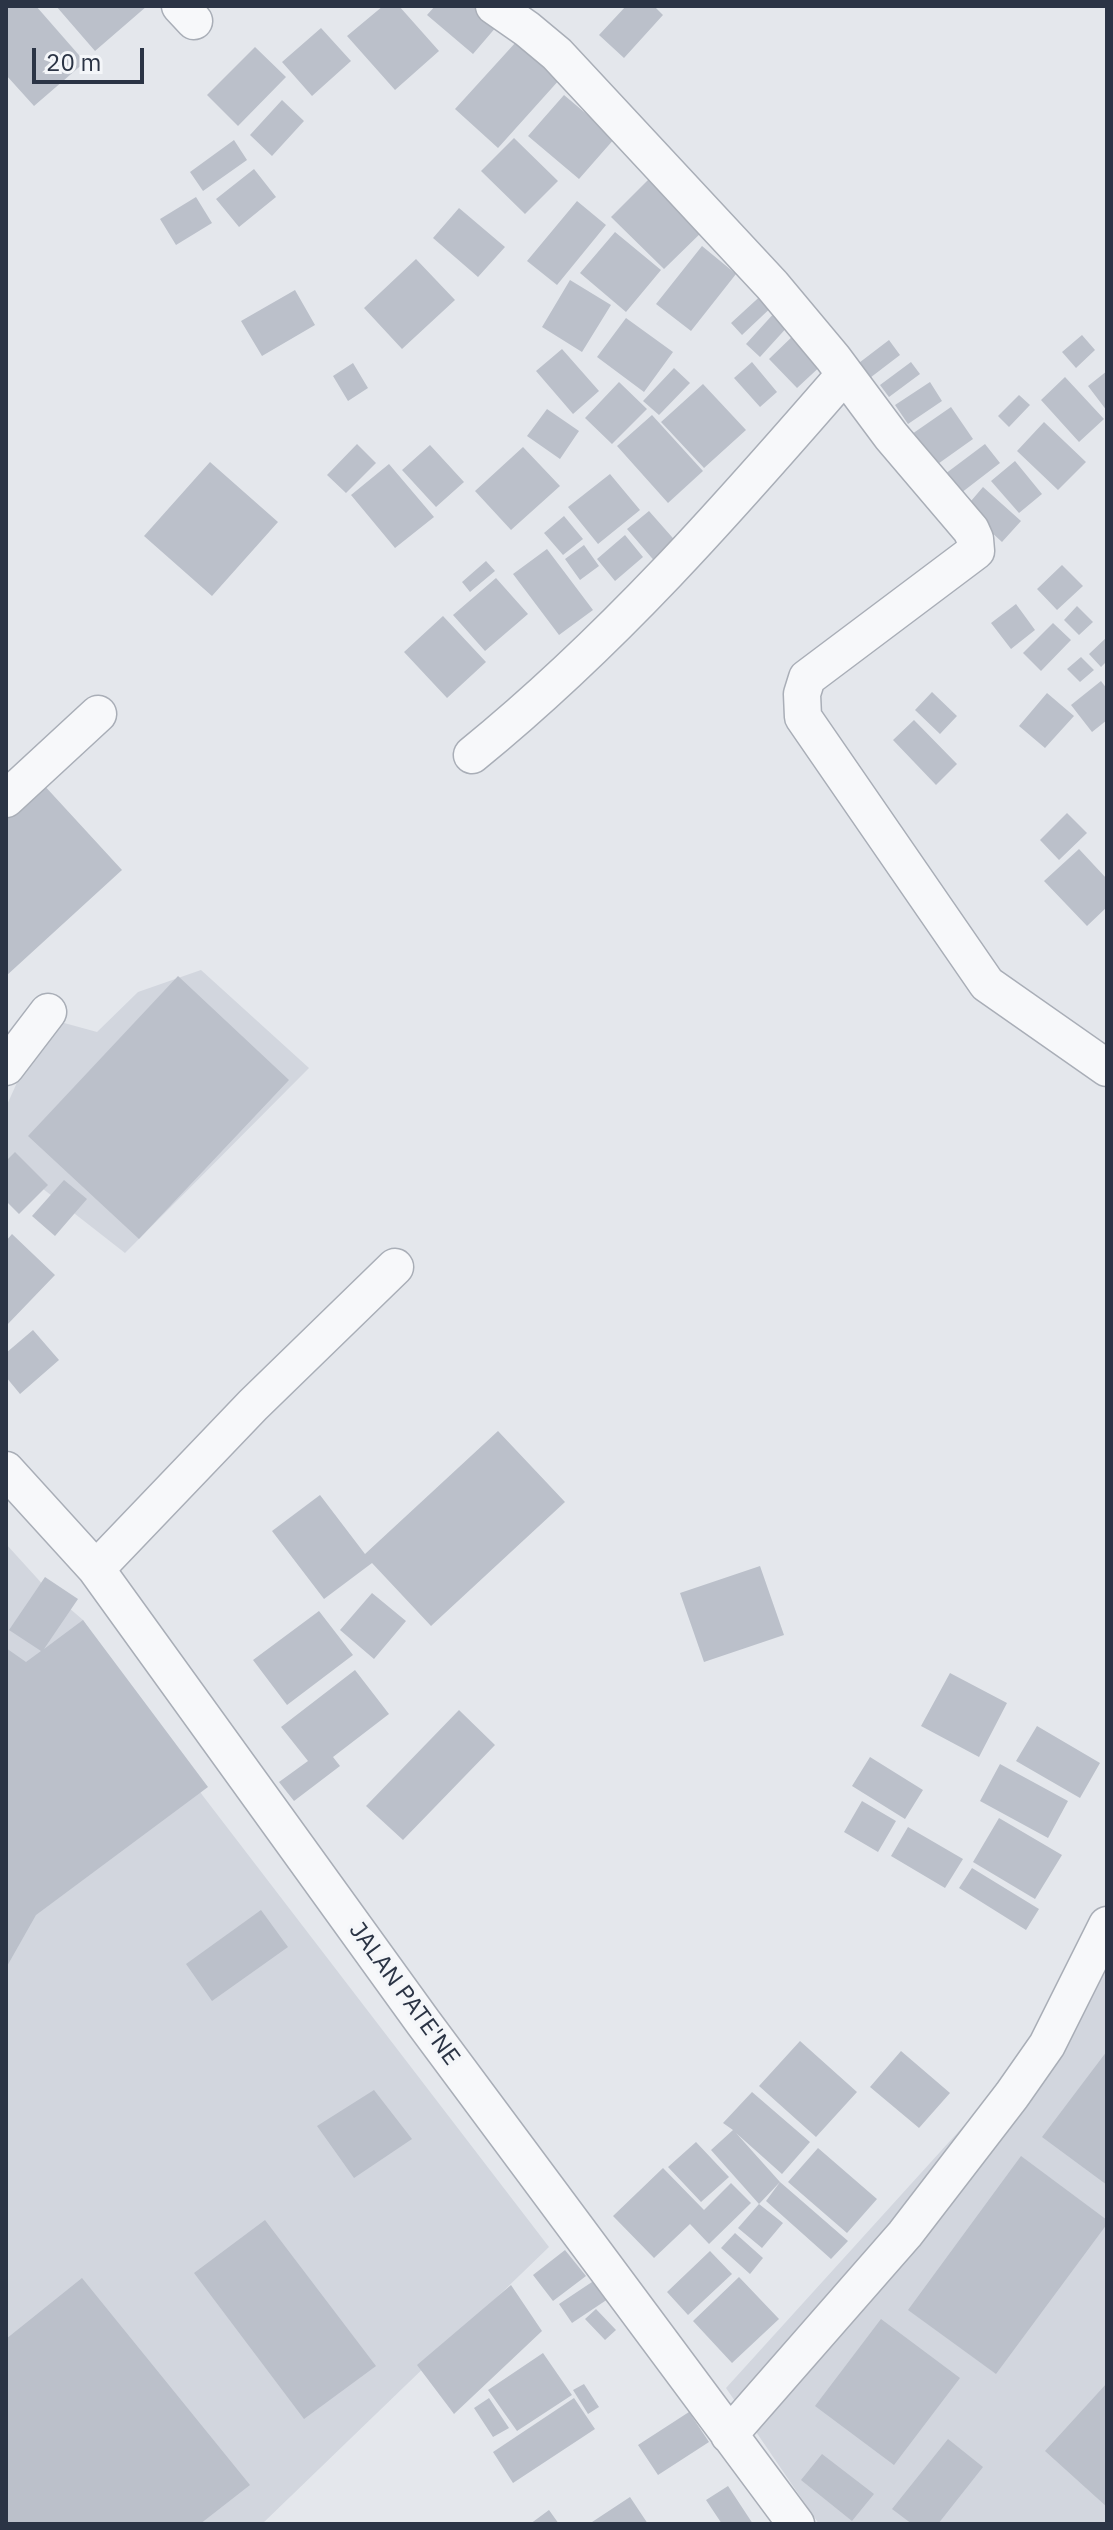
<!DOCTYPE html>
<style>
body{margin:0}
#map{position:relative;width:1113px;height:2530px;overflow:hidden;background:#e4e7ec;font-family:"IBM Plex Sans",sans-serif}
canvas{display:block}
.frame{position:absolute;inset:0;border:8px solid #2b3445;pointer-events:none}
.scale{position:absolute;left:32px;top:48px;width:112px;height:36px;box-sizing:border-box;border:4px solid #2b3445;border-top:0;padding-left:10px;font-size:24px;line-height:28px;white-space:nowrap;color:#2b3445;-webkit-text-stroke:6px #f4f6f9;paint-order:stroke}
</style>
<div id="map">
<canvas width="1113" height="2530"></canvas>
<div class="frame"></div>
<div class="scale">20 m</div>
</div>
<script>
const context = document.querySelector('canvas').getContext('2d');
context.lineJoin = 'round';
function fill(path, color) { context.fillStyle = color; context.fill(path, 'evenodd'); }
function strokePath(path, color, width, dash) { context.strokeStyle = color; context.lineWidth = width; context.lineCap = dash ? 'butt' : 'round'; context.setLineDash(dash || []); context.stroke(path); }
function drawText(font, color, halo, rows, align = 'center') {
  context.font = font + ' "IBM Plex Sans",sans-serif'; context.lineWidth = 7; context.setLineDash([]); context.textBaseline = 'middle'; context.strokeStyle = halo; context.fillStyle = color; for (const [text, x, y, turn = 0] of rows) {
    context.save(); context.translate(x, y); context.rotate((+turn || 0) * Math.PI / 180); context.textAlign = isNaN(turn) ? turn : align; if (halo) context.strokeText(text, 0, 0); context.fillText(text, 0, 0); context.restore();
  }
}
const built = new Path2D(`
 M201 970 309 1068 125 1253 6 1160V1107L46 1018 97 1032 138 992Z
 M6 1544 46 1588 83 1620 203 1796 549 2247 262 2524H6Z
 M1107 1910V2524H819L726 2388 1018 2066Z`);
const building = new Path2D(`
 M6 6H36L85 62 34 106 6 75Z
 M56 6H147L95 51Z
 M383 6H399L439 51 395 90 347 36Z
 M435 6H474L497 26 473 54 427 15Z
 M626 6H654L663 15 624 58 599 35Z
 M321 28 351 61 312 96 282 62Z
 M526 31 569 69 498 148 455 109Z
 M255 47 286 77 238 126 207 95Z
 M564 95 615 138 579 179 528 136Z
 M282 100 304 121 272 156 250 135Z
 M514 138 558 181 525 214 481 171Z
 M234 140 247 160 203 191 190 172Z
 M254 169 276 197 239 227 216 199Z
 M654 174 707 227 664 269 611 217Z
 M196 197 212 223 176 245 160 219Z
 M577 201 606 225 557 285 527 261Z
 M459 208 505 247 478 277 433 238Z
 M615 232 661 270 626 312 580 273Z
 M702 246 736 274 691 331 656 304Z
 M416 259 455 300 402 349 364 308Z
 M570 280 611 305 582 352 542 327Z
 M295 290 315 325 262 356 241 321Z
 M767 290 778 301 742 335 731 323Z
 M776 311 790 324 760 357 746 344Z
 M626 318 673 352 644 392 597 357Z
 M797 332 825 362 797 388 769 359Z
 M1082 335 1095 350 1076 368 1062 352Z
 M889 340 900 355 862 384 851 369Z
 M562 349 599 391 573 414 536 371Z
 M752 362 777 392 760 407 734 378Z
 M911 362 920 374 889 397 880 385Z
 M353 363 368 388 348 401 333 376Z
 M674 368 690 383 659 415 643 401Z
 M1107 371V411L1088 386Z
 M1065 377 1104 419 1079 442 1041 400Z
 M619 382 647 409 612 444 585 418Z
 M930 382 942 401 908 424 895 405Z
 M703 384 746 430 704 468 661 422Z
 M1019 395 1030 405 1009 427 998 416Z
 M951 407 973 439 935 466 912 434Z
 M547 409 579 431 560 459 527 436Z
 M652 415 703 471 668 503 617 446Z
 M1044 422 1086 462 1058 490 1017 451Z
 M357 444 376 463 346 493 327 475Z
 M985 444 1000 463 961 493 945 474Z
 M430 445 464 482 436 507 402 470Z
 M523 447 560 486 511 530 475 491Z
 M1015 461 1042 494 1019 513 991 481Z
 M210 462 278 522 212 596 144 536Z
 M389 464 434 517 395 548 351 495Z
 M610 474 640 510 598 544 568 507Z
 M983 487 1021 521 1002 542 965 508Z
 M649 511 679 545 657 564 627 529Z
 M564 516 583 539 563 555 544 533Z
 M625 535 643 557 615 581 597 559Z
 M584 545 599 566 580 580 565 559Z
 M547 549 593 610 559 635 513 574Z
 M486 561 495 571 470 592 462 582Z
 M1062 565 1083 586 1057 610 1037 589Z
 M496 578 528 614 485 651 453 615Z
 M1016 604 1035 630 1011 649 991 623Z
 M1077 606 1093 622 1079 635 1064 620Z
 M443 616 486 662 447 698 404 652Z
 M1053 623 1071 640 1041 671 1023 653Z
 M1107 637V661L1101 667 1089 654Z
 M1081 657 1094 670 1080 682 1067 669Z
 M1101 681 1107 689V720L1092 732 1071 705Z
 M932 692 957 716 940 734 915 710Z
 M1047 693 1074 716 1045 748 1019 726Z
 M914 720 957 764 936 785 893 740Z
 M42 783 122 870 6 976V815Z
 M1067 813 1087 833 1059 860 1040 840Z
 M1079 849 1107 879V907L1087 926 1044 881Z
 M178 976 289 1080 139 1239 28 1136Z
 M15 1152 48 1185 19 1214 6 1201V1161Z
 M64 1180 87 1199 55 1236 32 1216Z
 M12 1234 55 1275 6 1326V1241Z
 M33 1330 59 1360 20 1394 6 1377V1353Z
 M498 1431 565 1502 431 1626 372 1563 324 1599 272 1531 320 1495 365 1554Z
 M760 1566 784 1635 704 1662 680 1593Z
 M45 1577 78 1599 44 1649 83 1620 208 1787 36 1915 6 1968V1648L26 1662 41 1651 9 1630Z
 M372 1593 406 1621 374 1659 340 1630Z
 M319 1611 353 1655 287 1705 253 1660Z
 M355 1670 389 1714 333 1757 340 1766 294 1801 279 1782 308 1761 281 1727Z
 M950 1673 1007 1703 979 1757 921 1726Z
 M459 1710 495 1745 403 1840 366 1806Z
 M1037 1726 1100 1763 1080 1798 1016 1761Z
 M870 1757 923 1790 905 1819 852 1786Z
 M1000 1764 1068 1801 1048 1838 980 1801Z
 M862 1801 896 1821 878 1852 844 1832Z
 M999 1818 1062 1855 1035 1899 973 1862Z
 M908 1827 963 1859 945 1888 891 1856Z
 M972 1868 1039 1909 1026 1930 959 1888Z
 M261 1910 288 1947 212 2001 186 1964Z
 M800 2041 857 2092 816 2137 759 2086Z
 M901 2051 950 2093 919 2128 870 2087Z
 M1107 2051V2185L1042 2137Z
 M374 2090 412 2139 354 2178 317 2126Z
 M752 2092 810 2142 782 2174 736 2133 780 2182 759 2204 711 2150 733 2130 723 2123Z
 M696 2142 729 2177 701 2202 668 2167Z
 M818 2148 877 2199 847 2233 788 2182Z
 M1021 2156 1107 2220V2224L996 2374 908 2310Z
 M663 2168 704 2210 731 2183 751 2203 709 2244 690 2224 654 2258 613 2216Z
 M780 2182 848 2241 831 2259 766 2201Z
 M759 2204 783 2223 762 2248 738 2228Z
 M265 2220 376 2366 304 2419 194 2273Z
 M735 2233 763 2258 750 2274 721 2248Z
 M565 2250 586 2276 553 2301 533 2275Z
 M710 2251 732 2274 688 2315 667 2292Z
 M739 2277 779 2319 732 2363 693 2321Z
 M82 2278 250 2485 200 2524H6V2339Z
 M598 2278 611 2297 572 2323 559 2304Z
 M511 2285 542 2331 454 2414 417 2365Z
 M596 2309 616 2330 605 2340 585 2319Z
 M881 2319 960 2378 894 2465 815 2406Z
 M543 2353 572 2395 517 2431 488 2390Z
 M1107 2383V2507L1045 2451Z
 M584 2384 599 2407 588 2414 573 2390Z
 M489 2398 509 2428 493 2437 474 2408Z
 M574 2398 595 2429 513 2483 493 2452Z
 M689 2412 709 2442 658 2475 638 2445Z
 M948 2439 983 2467 938 2524H912L892 2509Z
 M822 2454 874 2494 852 2521 801 2480Z
 M728 2486 753 2524H722L706 2500Z
 M630 2497 648 2524H589Z
 M549 2510 559 2524H530Z`);
const minor = new Path2D(`
 M180 6 194 21
 M494 6 527 29 557 54 772 285 833 358 891 436 971 530 975 539 976 551 807 678 802 694 803 717 987 984 1107 1068
 M472 755C611 642 728 509 845 374
 M6 799 98 714
 M6 1067 48 1012
 M6 1470 96 1569 423 2022 796 2524
 M96 1569 253 1405 395 1267
 M729 2435 905 2234 1012 2095 1047 2045 1107 1925`);
const streetNames = [
 ["JALAN PATE'NE",404,1994,54]
];
fill(built, '#d2d6de');
fill(building, '#bbc0ca');
strokePath(minor, '#a9aeb7', 39);
strokePath(minor, '#f7f8fa', 36);
drawText('24px', '#2b3445', '#f4f6f9', streetNames);
</script>
